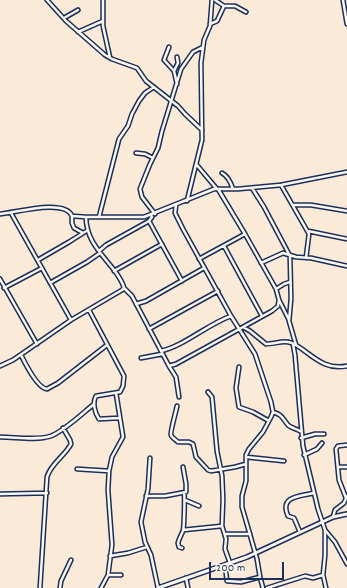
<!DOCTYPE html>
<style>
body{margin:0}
#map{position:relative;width:347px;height:588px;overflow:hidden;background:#faead7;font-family:Dekko,sans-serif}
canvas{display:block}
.scale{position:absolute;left:209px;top:562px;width:75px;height:18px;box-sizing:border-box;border:2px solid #1b2f5e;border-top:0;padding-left:5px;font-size:12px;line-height:14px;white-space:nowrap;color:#1b2f5e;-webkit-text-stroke:3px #fbf7ec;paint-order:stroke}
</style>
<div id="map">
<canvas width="347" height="588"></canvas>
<div class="scale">200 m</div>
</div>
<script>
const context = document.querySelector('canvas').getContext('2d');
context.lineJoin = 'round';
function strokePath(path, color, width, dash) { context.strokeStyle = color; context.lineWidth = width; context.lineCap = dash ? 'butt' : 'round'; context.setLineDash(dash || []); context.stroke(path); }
const minor = new Path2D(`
 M47 0 66 21 105 55 112 59 137 68 146 81 178 106 185 114 202 130
 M103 0V26L110 58
 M215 0 224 6H235L246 12
 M343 0 347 24
 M64 18 78 10
 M210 24 217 21 224 6
 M78 32 103 21
 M169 47 164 60 174 71
 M177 84 174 71 178 63 177 57
 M136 153 145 154 153 158
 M196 164 217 189
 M222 173C228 176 231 183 233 189
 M281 185 309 234 306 258
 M252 188 264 207 290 256 291 299 289 321 296 345
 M218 189 245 234 276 289 279 300 289 320
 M187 201 202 140 201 63 204 40 210 26 212 0
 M176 205 175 213 183 229 231 316 255 354 271 402 273 412 271 417 263 432 249 449 246 455V481L242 496V507L257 559 260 577 263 588
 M293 205H311L347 211
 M11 213 71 320
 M0 214C14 213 65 198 72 216L86 217H144L214 189H238L281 185 347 172
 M155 214 142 197 140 189 150 164 158 148 162 131 181 69 193 52 203 47
 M72 216V223L74 228 83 233
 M99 217 119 139 128 126 132 114 139 101 145 93 154 87
 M149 221 182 281
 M308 231 347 239
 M224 246 262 316
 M99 251 106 245 149 221 152 217 151 215
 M199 259 245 234
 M38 260 69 242 88 230
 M261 263 283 253 296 257 311 258 347 266
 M114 271 162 244
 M0 279 37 344
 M50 283 87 262 100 253
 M4 288 42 268
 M124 288 132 296 169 366 176 364 272 311 278 306 279 300
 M276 289 284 284 290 282
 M136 304 146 301 204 268
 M89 310 124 376 123 386 120 392 96 396C92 403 95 413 99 419L119 418
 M243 327 250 331 266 344C273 344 281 341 288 342 294 343 297 346 302 349 317 360 328 370 347 366
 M149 329 218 291
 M293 344 295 355 303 446 318 509 325 530V555L323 575 326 588
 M161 351C184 346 208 324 231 316
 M21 355C25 363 37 388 47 389L58 383 107 345
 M141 358 162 354
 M0 366 13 360 71 320 122 290 124 288C123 283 120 279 117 274 104 256 86 242 86 217
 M169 366 176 377 179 397
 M239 367 236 388 239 407 253 412 269 421
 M208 392 212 397 217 451 222 476 223 499 222 526 226 539 225 549 230 563
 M177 406C176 412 170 432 171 435 172 438 176 440 178 442H189L193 444 196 457 208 470 211 471 235 467 246 464
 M273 412C283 415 282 418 288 425 291 428 297 429 300 431
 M0 437C16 437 36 441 51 436 64 431 83 413 94 404
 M301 438 315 434H324
 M304 455 317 449 322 443
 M246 457 284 461
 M150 458 148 489 141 522 145 542 151 555 158 588
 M338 467H347
 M77 469 109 471
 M0 494 47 493
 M146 496H165L186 492V484L183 467
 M346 498 339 480 336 449 338 446 347 445
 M185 500 199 506
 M333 517 335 510 344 503 347 496
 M183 530 222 526
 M325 530 335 542 347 564
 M300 532 294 518 288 516C279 496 300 496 314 493
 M225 534H250
 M182 548 179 547 178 543C179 539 181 535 183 531 184 528 185 497 184 493
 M110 556 128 553 147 547
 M225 565 227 581 241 582 260 577
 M108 575H121
 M186 578 188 588
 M40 588 47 477C51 463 65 456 71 444L70 440 63 428
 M60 588 61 581 71 560
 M101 588 108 575 112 545 108 490 109 471 112 457 123 437 116 393
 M267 588 305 576 313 578 323 575`);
const tertiary = new Path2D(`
 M158 588 247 557 333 517 347 514`);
strokePath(minor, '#1b2f5e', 5.5);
strokePath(tertiary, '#1b2f5e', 6);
strokePath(minor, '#fbf7ec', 2.5);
strokePath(tertiary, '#fbf7ec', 3);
</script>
